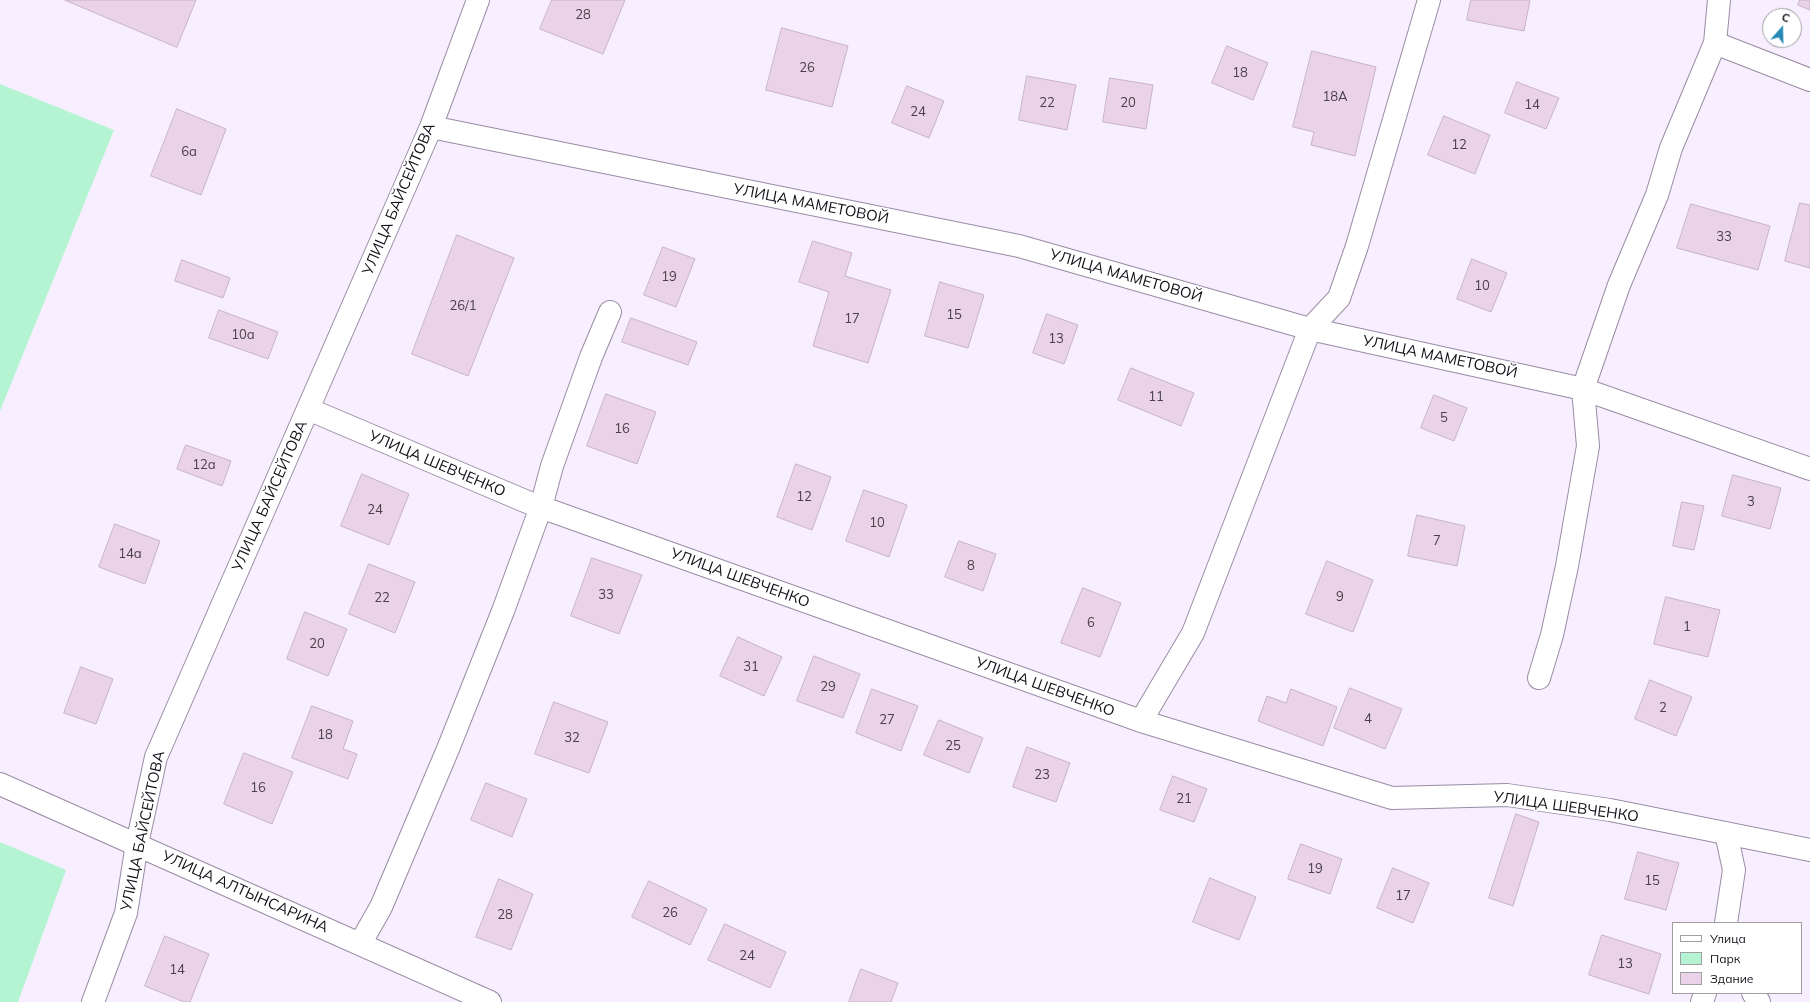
<!DOCTYPE html>
<meta charset="utf-8">
<style>
body{margin:0}
#map{position:relative;width:1810px;height:1002px;overflow:hidden;background:#f7efff;font-family:Mulish,sans-serif}
canvas{display:block}
.legend{position:absolute;left:1672px;top:922px;width:130px;height:72px;box-sizing:border-box;background:#fff;border:1px solid #a19fa2;margin:0;padding:5px 7px;list-style:none;font-size:12px;color:#130f17}
.legend li{display:flex;align-items:center;gap:8px;height:20px}
.legend b{width:20px;border:1px solid #a19fa2}
.north{position:absolute;left:1762px;top:8px;width:40px;height:40px;box-sizing:border-box;background:#fff;border:1px solid #a19fa2;border-radius:50%;rotate:20deg;font-size:11px;font-weight:700;line-height:16px;text-align:center;color:#130f17}
.north::after{content:'';display:block;margin:auto;width:14px;height:18px;background:#278ab4;clip-path:polygon(50% 0,100% 100%,50% 72%,0 100%)}
</style>
<div id="map">
<canvas width="1810" height="1002"></canvas>
<ul class="legend">
<li><b style="height:5px;background:#fff"></b>Улица</li>
<li><b style="height:11px;background:#b5f4d2"></b>Парк</li>
<li><b style="height:11px;background:#ead3e8"></b>Здание</li>
</ul>
<div class="north">С</div>
</div>
<script>
const context = document.querySelector('canvas').getContext('2d');
context.lineJoin = 'round';
function fill(path, color) { context.fillStyle = color; context.fill(path, 'evenodd'); }
function strokePath(path, color, width, dash) { context.strokeStyle = color; context.lineWidth = width; context.lineCap = dash ? 'butt' : 'round'; context.setLineDash(dash || []); context.stroke(path); }
function drawText(font, color, halo, rows, align = 'center') {
  context.font = font + ' Mulish,sans-serif'; context.lineWidth = 3; context.setLineDash([]); context.textBaseline = 'middle'; context.strokeStyle = halo; context.fillStyle = color; for (const [text, x, y, turn = 0] of rows) {
    context.save(); context.translate(x, y); context.rotate((+turn || 0) * Math.PI / 180); context.textAlign = isNaN(turn) ? turn : align; if (halo) context.strokeText(text, 0, 0); context.fillText(text, 0, 0); context.restore();
  }
}
const green = new Path2D(`
 M0 84 114 130 0 411Z
 M0 842 66 870 18 1002H0Z`);
const building = new Path2D(`
 M65 0H196L177 47Z
 M552 0H625L603 54 540 29Z
 M1471 0H1530L1524 31 1467 20Z
 M1800 0H1810V10L1798 5Z
 M782 28 848 46 832 107 766 90Z
 M1227 46 1268 63 1253 100 1212 83Z
 M1312 51 1376 67 1355 156 1311 145 1314 132 1293 127Z
 M1027 76 1076 85 1067 130 1019 120Z
 M1110 78 1153 85 1146 129 1103 122Z
 M1517 82 1559 98 1546 129 1505 113Z
 M907 86 944 101 929 138 892 123Z
 M177 109 226 129 201 195 151 176Z
 M1444 116 1490 135 1475 174 1428 155Z
 M1800 203 1810 205V268L1785 261Z
 M1691 204 1770 226 1758 270 1677 248Z
 M457 235 514 258 468 376 412 354Z
 M813 241 852 253 845 276 891 290 868 363 813 346 829 292 799 282Z
 M663 247 695 259 676 307 644 295Z
 M1472 259 1507 273 1491 312 1457 299Z
 M182 260 230 278 223 298 175 281Z
 M940 282 984 295 968 348 925 336Z
 M219 310 278 332 268 359 209 338Z
 M1047 314 1078 325 1064 364 1033 353Z
 M631 318 697 342 688 365 622 342Z
 M1131 368 1194 393 1181 426 1118 400Z
 M606 394 656 412 637 464 587 446Z
 M1434 395 1467 408 1454 441 1421 428Z
 M186 445 231 461 222 486 177 469Z
 M796 464 831 477 812 530 777 517Z
 M362 474 409 494 389 545 341 526Z
 M1733 475 1781 488 1770 529 1722 516Z
 M864 490 907 505 889 557 846 541Z
 M1682 502 1704 506 1694 550 1673 546Z
 M1417 515 1465 526 1457 566 1408 556Z
 M115 524 160 541 145 584 99 567Z
 M959 541 996 554 983 591 945 577Z
 M592 558 642 575 619 634 571 616Z
 M1327 561 1373 580 1353 632 1306 614Z
 M369 564 415 582 395 633 349 614Z
 M1083 588 1121 603 1100 657 1061 643Z
 M1666 597 1720 610 1708 657 1654 644Z
 M305 612 347 629 328 676 287 659Z
 M738 637 782 657 764 696 720 676Z
 M814 656 860 674 843 718 797 701Z
 M81 667 113 679 96 724 64 713Z
 M1650 680 1692 697 1676 736 1635 719Z
 M1350 688 1402 709 1385 749 1334 728Z
 M872 689 918 706 901 751 856 733Z
 M1291 689 1337 707 1323 746 1258 721 1267 696 1286 703Z
 M554 702 608 722 589 773 535 754Z
 M312 706 353 721 343 749 357 754 348 779 292 758Z
 M939 720 983 738 969 773 924 755Z
 M1027 747 1070 763 1056 802 1013 787Z
 M244 753 293 772 272 824 224 804Z
 M1173 776 1207 789 1194 822 1160 810Z
 M486 783 527 799 512 837 471 820Z
 M1516 814 1539 822 1513 906 1489 898Z
 M1301 844 1342 859 1330 894 1288 879Z
 M1638 852 1679 863 1666 910 1625 899Z
 M1393 868 1429 883 1413 923 1377 908Z
 M1210 878 1256 897 1239 940 1193 922Z
 M499 879 533 894 511 950 476 937Z
 M649 881 707 909 690 945 632 917Z
 M725 924 786 952 770 988 708 960Z
 M1602 935 1661 954 1649 994 1589 975Z
 M165 936 209 954 190 1002H184L145 986Z
 M861 969 898 983 891 1002H849Z`);
const minor = new Path2D(`
 M1719 0 1715 43 1810 80
 M431 127 1019 246 1310 329 1583 389 1810 469
 M308 409 532 504 1141 721 1392 798 1507 795 1610 810 1810 850
 M1539 678 1552 635 1567 566 1588 446 1583 389 1619 285 1657 195 1671 148 1715 43
 M1141 721 1193 633 1310 329 1339 298 1357 246 1429 0
 M0 784 490 1002
 M1726 923 1734 870 1726 833
 M360 944 381 907 448 749 503 611 541 507 552 466 591 357 610 312
 M1753 993 1759 1002
 M93 1002 126 913 137 844 156 757 431 127 478 0
 M1702 1002 1705 993`);
const numberNames = [
 ["28",583,15],
 ["26",807,68],
 ["18",1240,73],
 ["18A",1335,97],
 ["22",1047,103],
 ["20",1128,103],
 ["14",1532,105],
 ["24",918,112],
 ["12",1459,145],
 ["6а",189,152],
 ["33",1724,237],
 ["19",669,277],
 ["10",1482,286],
 ["26/1",463,306],
 ["15",954,315],
 ["17",852,319],
 ["10а",243,335],
 ["13",1056,339],
 ["11",1156,397],
 ["5",1444,418],
 ["16",622,429],
 ["12а",204,465],
 ["12",804,497],
 ["3",1751,502],
 ["24",375,510],
 ["10",877,523],
 ["7",1437,541],
 ["14а",130,554],
 ["8",971,566],
 ["33",606,595],
 ["9",1340,597],
 ["22",382,598],
 ["6",1091,623],
 ["1",1687,627],
 ["20",317,644],
 ["31",751,667],
 ["29",828,687],
 ["2",1663,708],
 ["4",1368,719],
 ["27",887,720],
 ["18",325,735],
 ["32",572,738],
 ["25",953,746],
 ["23",1042,775],
 ["16",258,788],
 ["21",1184,799],
 ["19",1315,869],
 ["15",1652,881],
 ["17",1403,896],
 ["26",670,913],
 ["28",505,915],
 ["24",747,956],
 ["13",1625,964],
 ["14",177,970]
];
const streetNames = [
 ["УЛИЦА БАЙСЕЙТОВА",399,199,-67],
 ["УЛИЦА МАМЕТОВОЙ",811,204,11],
 ["УЛИЦА МАМЕТОВОЙ",1126,276,16],
 ["УЛИЦА МАМЕТОВОЙ",1440,357,12],
 ["УЛИЦА ШЕВЧЕНКО",437,464,23],
 ["УЛИЦА БАЙСЕЙТОВА",270,496,-66],
 ["УЛИЦА ШЕВЧЕНКО",740,578,20],
 ["УЛИЦА ШЕВЧЕНКО",1045,687,20],
 ["УЛИЦА ШЕВЧЕНКО",1566,807,8],
 ["УЛИЦА БАЙСЕЙТОВА",143,831,-78],
 ["УЛИЦА АЛТЫНСАРИНА",245,892,24]
];
fill(green, '#b5f4d2');
fill(building, '#ead3e8');
strokePath(building, '#c8b2c6', 1);
strokePath(minor, '#998ca4', 24);
strokePath(minor, '#fff', 22);
drawText('13px', '#49404b', null, numberNames);
drawText('15px', '#130f17', '#fff', streetNames);
</script>
